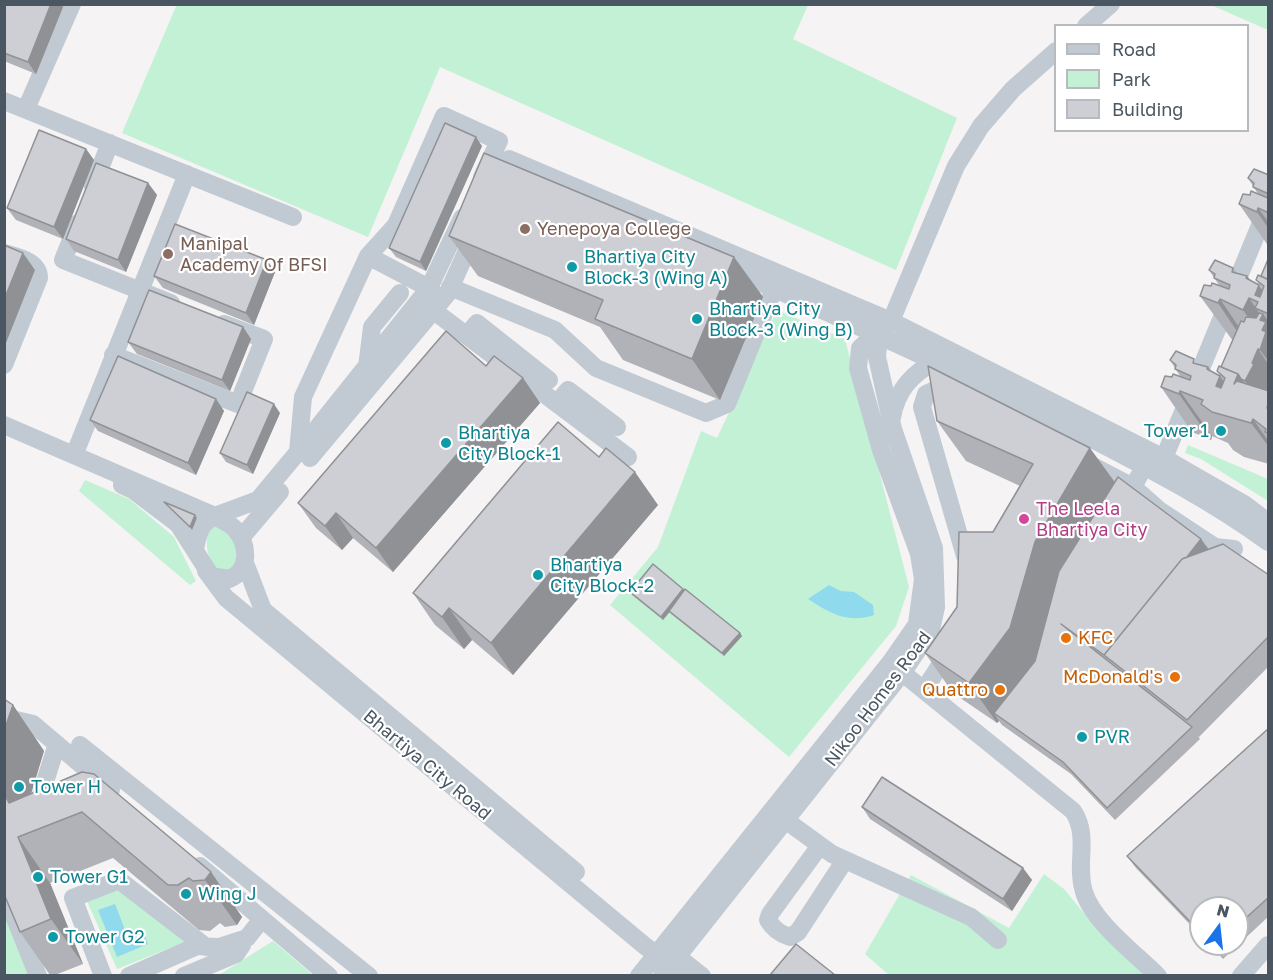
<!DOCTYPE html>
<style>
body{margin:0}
#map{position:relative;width:1273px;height:980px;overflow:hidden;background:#f5f3f3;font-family:"Golos Text",sans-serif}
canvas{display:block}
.frame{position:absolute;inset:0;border:6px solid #4a5661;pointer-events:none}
.legend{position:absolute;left:1054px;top:24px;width:195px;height:108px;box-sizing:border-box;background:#fff;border:2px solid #b7bbc0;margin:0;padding:8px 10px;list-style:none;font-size:18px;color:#4a5661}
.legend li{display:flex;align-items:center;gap:12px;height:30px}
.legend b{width:30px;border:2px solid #b7bbc0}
.north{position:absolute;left:1189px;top:896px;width:60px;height:60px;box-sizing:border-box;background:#fff;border:2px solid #b7bbc0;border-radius:50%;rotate:15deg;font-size:16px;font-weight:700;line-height:24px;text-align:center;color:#4a5661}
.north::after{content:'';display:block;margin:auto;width:21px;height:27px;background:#1a73e8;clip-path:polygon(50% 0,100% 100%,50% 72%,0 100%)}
</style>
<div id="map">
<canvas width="1273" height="980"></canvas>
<div class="frame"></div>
<ul class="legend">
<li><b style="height:8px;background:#c1cad2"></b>Road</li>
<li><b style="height:16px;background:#c3f1d5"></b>Park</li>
<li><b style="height:16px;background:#cdcfd5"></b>Building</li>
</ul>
<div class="north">N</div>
</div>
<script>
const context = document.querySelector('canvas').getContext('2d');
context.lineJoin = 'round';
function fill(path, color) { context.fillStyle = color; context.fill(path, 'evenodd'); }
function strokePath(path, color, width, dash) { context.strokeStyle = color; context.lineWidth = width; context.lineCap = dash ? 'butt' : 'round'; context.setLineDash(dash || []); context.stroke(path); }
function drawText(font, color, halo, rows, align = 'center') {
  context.font = font + ' "Golos Text",sans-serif'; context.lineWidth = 4.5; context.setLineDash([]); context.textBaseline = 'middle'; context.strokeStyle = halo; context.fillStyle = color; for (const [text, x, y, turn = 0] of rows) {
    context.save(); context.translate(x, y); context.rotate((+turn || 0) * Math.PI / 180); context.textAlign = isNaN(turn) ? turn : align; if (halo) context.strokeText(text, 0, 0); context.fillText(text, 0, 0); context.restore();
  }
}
const green = new Path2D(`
 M177 4 808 5 793 39 957 118 896 270 440 67 368 237 122 133Z
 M1211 5H1268V30Z
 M777 310 845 339 909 587 896 626 789 757 610 605 658 547 701 431 717 438Z
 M1188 445 1268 479V501L1201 459 1185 453Z
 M85 480 129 499 174 537 196 581 190 585 79 491Z
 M215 526 225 527 237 543 238 566 224 575C208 562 206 553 207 533Z
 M1044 874 1064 889 1102 935 1144 975H889L865 954 911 875 1009 928Z
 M115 886 185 942 117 969 86 899Z
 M5 908 33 975H5Z
 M273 941 313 975H219Z`);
const water = new Path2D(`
 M829 585 841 591 854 592 873 605 874 615C847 624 830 613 808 599Z
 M115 904 127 935 142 929 148 944 117 957 98 910Z`);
const minor = new Path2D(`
 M1086 26 1111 4
 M4 101 293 217
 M26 109 72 4
 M509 159 891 321 1164 458 1244 504 1268 522
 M93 186 110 143
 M78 223 63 260 171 303
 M4 253C18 257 39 261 39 278L4 365
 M368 256 429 288 436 295
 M727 268C844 319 958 370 1071 428 1138 463 1207 497 1268 542
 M450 287 555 330 596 368 706 413 727 404 774 289
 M434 311 628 457
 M467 335 477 323 549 380
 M113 355 238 404 264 339 224 324
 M367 367 372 327 400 293
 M955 397 935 390 926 394 922 407 965 556
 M558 402 568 390 617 427
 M892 418C896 391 913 372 937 361
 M4 425 215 516 258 500 298 452 429 288 462 218
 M298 452 303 397 368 256 396 225 444 116 499 141 482 177
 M75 453 187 174
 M310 458 448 293 474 235
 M1164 458 1268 206
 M1087 463 1133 487
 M1139 476 1133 487 1159 510 1215 547 1234 549
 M122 485 133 490 178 524 211 576 229 579C250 571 249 545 235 529 231 524 221 520 215 516 200 523 198 534 195 549
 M241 538 280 492
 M245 563 263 610 576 872
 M206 571 226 598 645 946 685 976
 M894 666 1073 811C1090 836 1075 864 1084 892 1093 922 1136 954 1158 976
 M924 690 950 650
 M4 726 16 720 33 724 111 790
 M80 745 369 976
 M36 810 57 744
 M777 814 832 854 971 917 998 940
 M819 847 770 914 768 920C773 929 780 934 790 937L798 932 845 860
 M200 866 329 976
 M4 891 38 976
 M678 957 702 976
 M103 976 73 898 119 880 206 947
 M129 976 197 946 219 947 247 938 262 919
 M184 976 236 954 242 945
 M639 976 890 663 917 624 923 579 919 554 881 450 858 368 860 348 891 321 956 166 981 126 1013 89 1056 51
 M662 976 903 672 931 630 936 607 934 548 893 429 877 357 879 334
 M1241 976 1268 945`);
const wall = new Path2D(`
 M4 4H61L63 7 36 74 4 61Z
 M482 146 426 271 396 257 389 248Z
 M86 149 94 160 63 239 16 220 7 208Z
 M1269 175V247L1239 204 1250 195 1258 194 1248 178Z
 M148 183 157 195 126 272 74 251 66 239Z
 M449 236 734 257 763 297 720 400 623 360 600 327 478 276Z
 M1269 257V464L1244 457 1233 450 1228 443 1212 436 1211 440 1192 432 1161 387 1172 377 1180 376 1170 360 1208 367 1212 372 1224 382 1217 371 1221 367 1233 341 1200 296 1211 286 1219 285 1209 270 1233 268 1237 273 1247 276 1250 280 1263 290 1256 280 1261 276Z
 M275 272 254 325 163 288 154 276Z
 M243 327 251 339 230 391 137 354 128 342Z
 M486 366 523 378 540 403 393 572 353 538 342 550 316 528 298 503Z
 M216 399 224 411 196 475 98 431 90 420Z
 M280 413 253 474 226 462 220 453Z
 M937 421 1115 483 1209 549 1269 575V666L1199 737 1198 736 1200 739 1115 820 1071 774 1002 725 999 721 997 723 953 693 925 653 957 607 993 532 1020 486 966 461Z
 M599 457 658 505 513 675 472 640 464 649 435 625 413 593Z
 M683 589 740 633 742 636 724 656 671 614 669 612 663 620 632 595 630 592Z
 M13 705 44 751 31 794 82 772 211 872 242 917 237 925 225 927 220 923 210 931 199 930 113 858 50 883 83 964 55 975H50L20 932Z
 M1269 728V916L1223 959 1209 944H1237V908H1201V936L1136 868 1127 856Z
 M862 807 1023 868 1032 880 1012 911 870 819Z`);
const shadedWall = new Path2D(`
 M51 4H61L63 7 36 74 28 62Z
 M476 137 482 146 426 271 420 262Z
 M86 149 94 160 63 239 54 227Z
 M148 183 157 195 126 272 118 260Z
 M1258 208 1269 223V229L1257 212Z
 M23 253 35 270 4 348V300Z
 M734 257 763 297 720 400 692 359Z
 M267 260 275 272 254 325 246 313Z
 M1247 276 1257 290 1259 285 1269 299V313L1255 295 1246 278Z
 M1249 298 1262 317 1263 314 1269 322 1267 324 1269 327V362L1260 350 1264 339 1243 310Z
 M1220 299 1251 345 1249 349 1218 303Z
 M243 327 251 339 230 391 222 380Z
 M1258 349 1269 365V414L1245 381Z
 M1208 367 1218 381 1220 376 1252 421 1253 419 1269 442V447L1251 423 1216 386 1207 369Z
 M1238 374 1269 418 1234 384Z
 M523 378 540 403 393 572 376 548Z
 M1180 391 1212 436 1211 440 1179 394Z
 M216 399 224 411 196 475 188 463Z
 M274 404 280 413 253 474 247 465Z
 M1090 448 1119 488 1038 669 994 713 999 721 997 723 969 683 1035 542Z
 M635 472 658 505 513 675 491 643Z
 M336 513 353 538 342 550 325 526Z
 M195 515 197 518 192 530 190 527Z
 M1201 539 1210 551 1107 657Z
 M683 589 686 592 663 620 661 617Z
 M449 608 472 640 464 649 442 617Z
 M740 633 742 636 724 656 722 653Z
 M13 705 44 751 25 813 9 803 4 794V731Z
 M18 837 50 883 83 964 51 919Z
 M1023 868 1032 880 1012 911 1003 899Z
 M211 872 242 917 237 925 205 880Z`);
const building = new Path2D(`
 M4 4H51L28 62 4 53Z
 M445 123 476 137 420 262 389 248Z
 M39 130 86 149 54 227 7 208Z
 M484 153 734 257 692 359 595 319 603 300 449 236Z
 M96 163 148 183 118 260 66 239Z
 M1254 169 1269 175V194L1253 187 1254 183 1248 178Z
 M1251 191 1268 198 1269 196V213L1258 208 1257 212 1239 204 1243 194 1250 195Z
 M175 224 267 260 246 313 154 276Z
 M4 245 23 253 4 300Z
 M1269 257V280L1261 276Z
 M1215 260 1233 268 1232 272 1247 276 1246 278 1259 285 1255 295 1260 297 1264 286 1256 280 1258 275 1269 280V314L1255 308 1258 302 1249 298 1243 310 1220 299 1218 303 1200 296 1204 285 1211 286 1212 283 1229 289 1230 285 1214 278 1215 274 1209 270Z
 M149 290 243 327 222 380 128 342Z
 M1259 313 1263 314 1260 320 1266 322 1262 330 1266 332 1260 350 1258 349 1252 363 1254 364 1245 381 1241 379 1238 374 1221 367 1241 321 1244 322 1246 317 1256 318Z
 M446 331 486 366 494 356 523 378 376 548 336 513 325 526 298 503Z
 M1176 351 1194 359 1193 363 1208 367 1207 369 1220 376 1216 386 1221 388 1225 378 1217 371 1219 366 1238 374 1234 384 1237 381 1269 391V401L1267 408 1269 409V433L1265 432 1266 429 1253 419 1251 423 1212 412 1201 404 1203 400 1180 391 1179 394 1161 387 1165 376 1172 377 1173 374 1190 380 1191 376 1175 369 1176 365 1170 360Z
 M118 356 216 399 188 463 90 420Z
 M928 366 1090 448 1035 542 1010 628 969 683 925 653 957 607 959 532H993L1033 464 937 421Z
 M247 392 274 404 247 465 220 453Z
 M558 422 599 457 606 448 635 472 491 643 449 608 442 617 413 593Z
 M1118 477 1201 539 1187 557 1182 559 1104 655 1061 624 1192 727 1107 808 1063 762 994 713 1035 661 1059 571Z
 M164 502 195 515 190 527Z
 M1223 544 1269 575V636L1187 720 1104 655 1182 559Z
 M653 564 683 589 661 617 630 592Z
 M685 589 740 633 722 653 669 611Z
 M4 699 13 705 4 731Z
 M1269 728V897L1237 926V908H1201V933L1127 856Z
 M82 772 94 774 211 872 205 880 193 881 189 878 178 885H168L82 812 18 837 51 919 20 932 4 894V794L9 803Z
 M882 777 1023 868 1003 899 862 807Z
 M796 944 835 975H770Z`);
const markers = [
 [525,229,6,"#8d6e63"],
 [168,254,6,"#8d6e63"],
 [572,267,6,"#0f9aa8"],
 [697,319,6,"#0f9aa8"],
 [1221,431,6,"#0f9aa8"],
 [446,443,6,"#0f9aa8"],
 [1024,519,6,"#d1479c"],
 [538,575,6,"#0f9aa8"],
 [1066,638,6,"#e8710a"],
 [1175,677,6,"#e8710a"],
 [1000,690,6,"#e8710a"],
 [1082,737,6,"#0f9aa8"],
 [19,787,6,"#0f9aa8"],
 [38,877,6,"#0f9aa8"],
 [186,894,6,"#0f9aa8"],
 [53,937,6,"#0f9aa8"]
];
const educationNames = [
 ["Yenepoya College",537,229],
 ["Manipal",180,244],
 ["Academy Of BFSI",180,265]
];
const cultureNames = [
 ["Bhartiya City",584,257],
 ["Block-3 (Wing A)",584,278],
 ["Bhartiya City",709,309],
 ["Block-3 (Wing B)",709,330],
 ["Tower 1",1209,431,"right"],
 ["Bhartiya",458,433],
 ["City Block-1",458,454],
 ["Bhartiya",550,565],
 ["City Block-2",550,586],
 ["PVR",1094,737],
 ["Tower H",31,787],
 ["Tower G1",50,877],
 ["Wing J",198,894],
 ["Tower G2",65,937]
];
const hotelNames = [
 ["The Leela",1036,509],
 ["Bhartiya City",1036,530]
];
const foodNames = [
 ["KFC",1078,638,"left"],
 ["McDonald's",1163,677],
 ["Quattro",988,690]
];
const streetNames = [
 ["Nikoo Homes Road",878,699,-53],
 ["Bhartiya City Road",427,765,40]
];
fill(green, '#c3f1d5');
fill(water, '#90daee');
strokePath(minor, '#c1cad2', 18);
fill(wall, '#b0b2b7');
fill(shadedWall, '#909195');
fill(building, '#cdcfd5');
strokePath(building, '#909195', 1.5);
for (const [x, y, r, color] of markers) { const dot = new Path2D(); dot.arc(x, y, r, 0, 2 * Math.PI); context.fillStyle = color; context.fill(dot); strokePath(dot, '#fff', 2); }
drawText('18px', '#785e54', '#fff', educationNames, 'left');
drawText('18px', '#0d838f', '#fff', cultureNames, 'left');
drawText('18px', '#b23c85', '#fff', hotelNames, 'left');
drawText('18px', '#c56008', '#fff', foodNames, 'right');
drawText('18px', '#4a5661', '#fff', streetNames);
</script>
